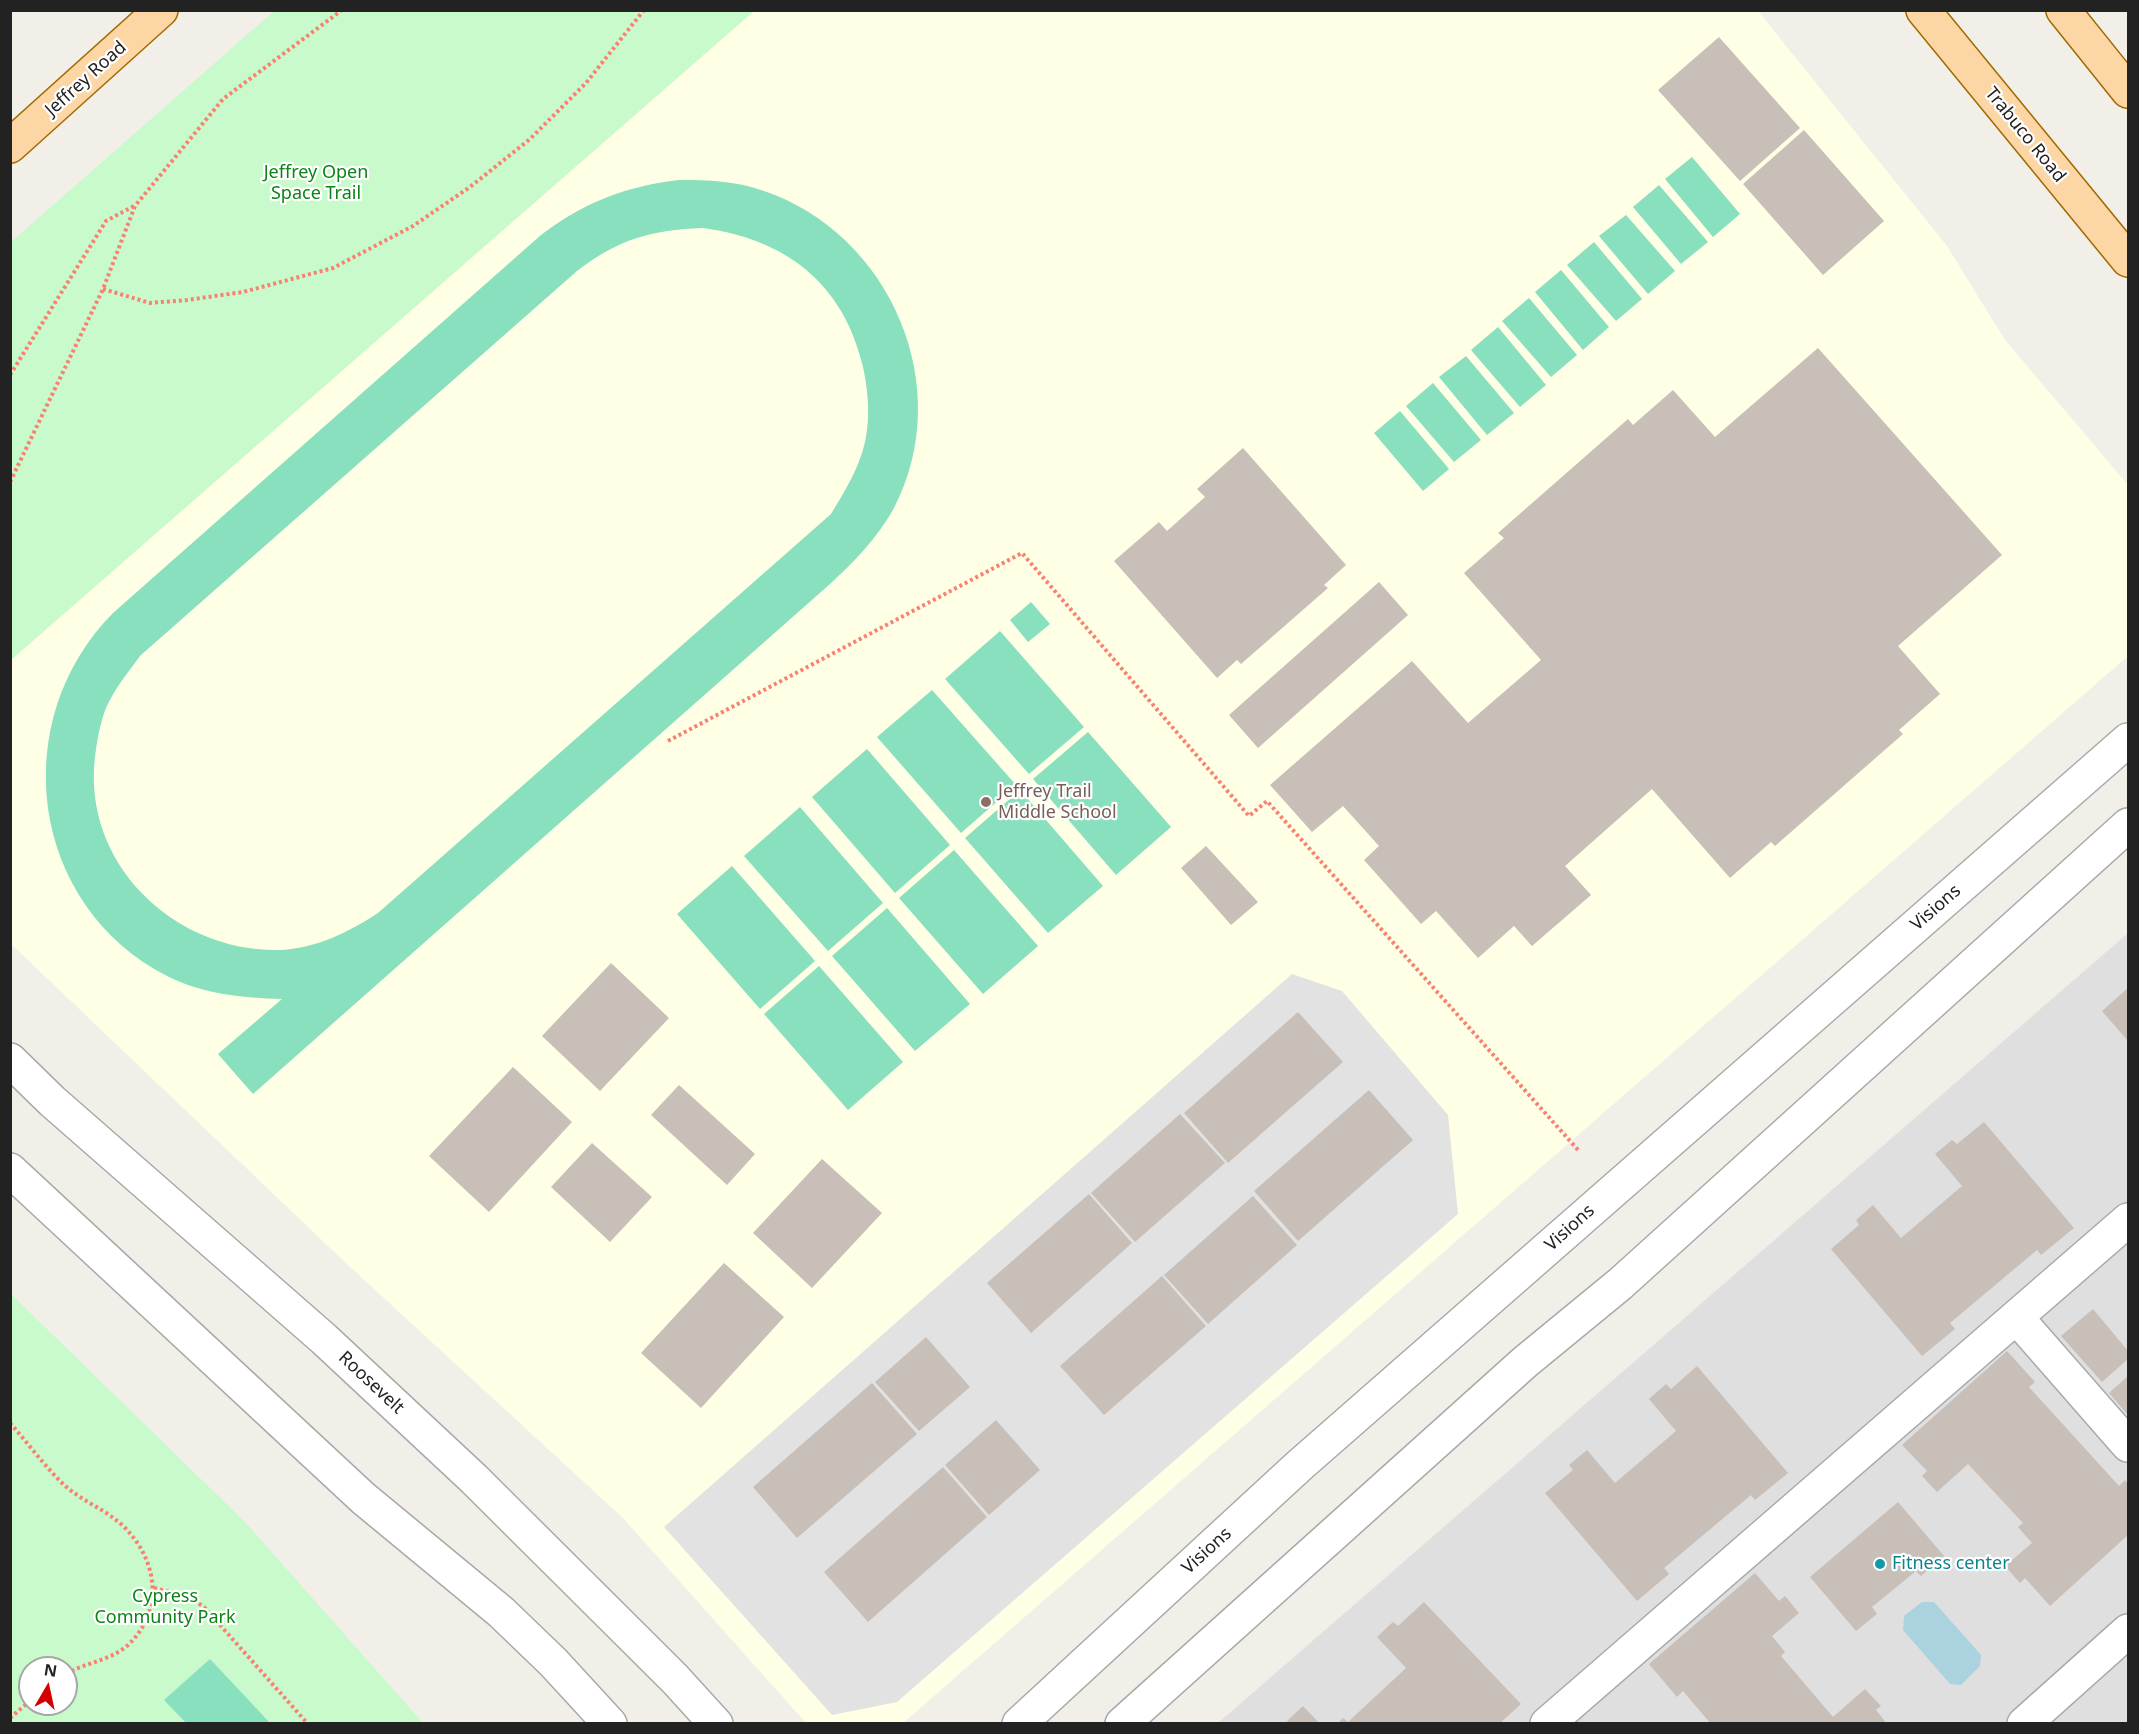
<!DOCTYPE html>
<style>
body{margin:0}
#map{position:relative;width:2139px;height:1734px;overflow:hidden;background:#f2efe9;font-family:"Noto Sans",sans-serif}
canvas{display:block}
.frame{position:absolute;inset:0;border:12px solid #222;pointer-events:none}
.north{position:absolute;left:18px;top:1656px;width:60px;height:60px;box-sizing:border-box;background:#fff;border:2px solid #a7a7a7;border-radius:50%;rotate:9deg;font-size:16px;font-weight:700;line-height:24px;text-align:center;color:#222}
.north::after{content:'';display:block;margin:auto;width:21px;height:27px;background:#d40000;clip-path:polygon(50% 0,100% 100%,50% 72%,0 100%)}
</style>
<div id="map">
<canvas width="2139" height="1734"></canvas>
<div class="frame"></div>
<div class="north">N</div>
</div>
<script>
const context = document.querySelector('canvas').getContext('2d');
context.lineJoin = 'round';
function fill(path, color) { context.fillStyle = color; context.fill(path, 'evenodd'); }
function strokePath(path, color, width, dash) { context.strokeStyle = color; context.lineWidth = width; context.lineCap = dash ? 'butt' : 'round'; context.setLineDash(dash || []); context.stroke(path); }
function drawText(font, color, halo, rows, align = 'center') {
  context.font = font + ' "Noto Sans",sans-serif'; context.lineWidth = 4.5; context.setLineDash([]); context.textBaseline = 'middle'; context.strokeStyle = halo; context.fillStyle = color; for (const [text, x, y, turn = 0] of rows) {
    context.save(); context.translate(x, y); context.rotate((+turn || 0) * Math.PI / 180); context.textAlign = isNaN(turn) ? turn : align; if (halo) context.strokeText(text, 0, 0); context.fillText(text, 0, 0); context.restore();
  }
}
const residential = new Path2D(`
 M2128 933V1723H1218Z`);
const education = new Path2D(`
 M754 11H1758L1947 246 2005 340 2128 485V656L903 1723H806L623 1518 348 1265 11 944 10 660Z`);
const park = new Path2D(`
 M274 11H754L11 660V242Z
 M10 1293 246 1523 423 1723H11ZM30 1668H66V1704H30Z`);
const pitch = new Path2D(`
 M1692 157 1740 214 1713 237 1665 179Z
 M679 180C708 180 737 181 764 191 891 234 957 388 894 508 878 537 854 562 830 584L253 1094 218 1054 282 999C243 998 202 994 167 976 29 905 6 721 113 613L541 235C583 203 626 186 679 180ZM703 228C786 239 844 284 863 367 869 394 871 426 862 453 855 475 843 494 831 514L378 913C349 932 317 948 281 950 176 953 82 865 95 757 97 741 100 723 106 708 115 688 128 672 141 655L577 271C619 239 651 230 703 228Z
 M1659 185 1708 242 1681 264 1633 207Z
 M1626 215 1675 271 1648 294 1599 236Z
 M1594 242 1642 299 1616 321 1567 265Z
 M1561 270 1609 327 1583 350 1535 292Z
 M1529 298 1577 355 1551 377 1502 321Z
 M1498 327 1546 385 1520 407 1471 350Z
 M1466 356 1514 413 1487 435 1439 377Z
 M1433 383 1481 440 1454 462 1406 406Z
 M1400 411 1449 469 1423 491 1374 433Z
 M1031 602 1050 624 1028 642 1010 620Z
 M1000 631 1084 727 1029 774 945 679Z
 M932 690 1016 785 961 833 877 737Z
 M1088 732 1171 827 1116 875 1033 779Z
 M867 749 950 845 895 893 812 797Z
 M1020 790 1103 886 1048 933 965 838Z
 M800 807 883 903 828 951 744 856Z
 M954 850 1038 946 983 994 899 898Z
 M732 866 815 961 760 1009 677 914Z
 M887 908 970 1004 915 1051 832 956Z
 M819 966 903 1062 848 1110 764 1014Z
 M210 1659 270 1723H186L164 1700Z`);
const parking = new Path2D(`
 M1292 974 1342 991 1448 1115 1458 1214 897 1702 832 1715 664 1527Z`);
const water = new Path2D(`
 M1922 1602H1934L1981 1655 1980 1666 1961 1685 1950 1684 1903 1630 1904 1616Z`);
const building = new Path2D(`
 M1719 37 1800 128 1740 181 1658 90Z
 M1804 130 1884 221 1823 275 1743 184Z
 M1818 348 2002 555 1898 646 1940 694 1899 730 1903 734 1775 846 1771 842 1730 878 1652 789 1565 866 1591 895 1532 946 1514 926 1478 958 1436 911 1421 924 1364 860 1379 846 1343 806 1312 832 1270 785 1412 661 1468 723 1541 660 1464 573 1504 538 1498 533 1628 419 1633 425 1673 390 1715 437Z
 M1243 448 1346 565 1324 585 1328 588 1241 664 1237 660 1217 678 1114 561 1159 522 1167 531 1205 497 1197 489Z
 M1379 582 1408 615 1258 748 1229 715Z
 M1206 846 1258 902 1231 925 1181 868Z
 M611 963 669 1018 600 1091 542 1036Z
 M2128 988V1041L2102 1011Z
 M1298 1012 1343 1062 1228 1163 1184 1113Z
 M513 1067 572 1122 489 1212 429 1156Z
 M679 1085 755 1154 727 1185 651 1115Z
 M1369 1090 1413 1140 1298 1241 1254 1191Z
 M1180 1114 1225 1163 1135 1242 1091 1193Z
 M1984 1122 2074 1228 2041 1255 2037 1250 1950 1323 1955 1329 1922 1356 1831 1249 1859 1225 1856 1220 1873 1205 1901 1238 1962 1186 1935 1154 1952 1140 1957 1144Z
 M592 1143 652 1197 610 1242 551 1187Z
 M822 1159 882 1213 812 1288 753 1233Z
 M1089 1194 1132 1243 1031 1333 987 1283Z
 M1253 1196 1297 1245 1208 1324 1164 1275Z
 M724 1263 784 1317 701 1408 641 1353Z
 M1162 1276 1206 1326 1104 1415 1060 1366Z
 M2093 1309 2128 1351V1359L2102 1382 2061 1336Z
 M926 1337 970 1387 919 1431 875 1382Z
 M2007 1351 2035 1382 2029 1387 2119 1486 2125 1480 2128 1484V1535L2050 1606 2025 1578 2020 1583 2005 1566 2032 1543 2018 1527 2023 1523 1968 1464 1937 1492 1922 1476 1927 1471 1902 1445Z
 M1697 1366 1788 1473 1755 1500 1751 1495 1664 1568 1669 1574 1637 1601 1545 1493 1573 1470 1569 1465 1587 1450 1615 1483 1676 1431 1649 1399 1666 1384 1671 1389Z
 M2128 1376V1415L2109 1393Z
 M872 1383 917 1434 797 1538 753 1487Z
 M996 1420 1040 1470 989 1515 945 1465Z
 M943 1467 987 1517 868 1622 824 1572Z
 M1898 1502 1944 1556 1921 1576 1916 1571 1872 1607 1877 1614 1856 1631 1810 1577Z
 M1755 1573 1779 1601 1785 1596 1799 1613 1772 1636 1785 1652 1781 1656 1833 1717 1865 1689 1881 1706 1876 1710 1887 1724H1711L1683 1691 1677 1697 1649 1664Z
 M1424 1602 1521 1704 1499 1724H1337L1343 1718 1348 1722 1406 1668 1377 1637 1393 1622 1398 1626Z
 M1303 1706 1320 1724H1290L1287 1721Z`);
const path = new Path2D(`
 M103 289 150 303 187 300 243 292 333 268 413 226 470 187 530 139 586 83 644 10
 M10 375 106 221 134 206
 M10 482 103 289 135 206 223 99 342 10
 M668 741 1022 553 1249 816 1267 801 1579 1151
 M10 1423C27 1442 43 1464 61 1482 79 1500 103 1508 121 1524 157 1557 166 1609 128 1645 110 1661 86 1662 66 1674
 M154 1588 187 1596 204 1607 308 1724
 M10 1718 30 1701`);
const minor = new Path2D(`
 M10 1060 52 1101 324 1339 474 1479 675 1679 716 1724
 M10 1170 363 1498 501 1612 553 1662 610 1724
 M2017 1318 2128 1445
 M1019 1724 1300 1465 2128 740
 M1122 1724 1525 1362 1620 1284 2128 825
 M1547 1724 2128 1220
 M2024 1724 2128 1631`);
const major = new Path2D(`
 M1923 10 2128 260
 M2063 10 2128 91
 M10 146 161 10`);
const markers = [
 [986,802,6,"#8d6e63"],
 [1880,1564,6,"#0f9aa8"]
];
const streetNames = [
 ["Jeffrey Road",86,79,-42],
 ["Trabuco Road",2025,135,51],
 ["Visions",1936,908,-41],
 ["Visions",1570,1228,-42],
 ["Roosevelt",371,1383,43],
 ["Visions",1207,1551,-42]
];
const parkNames = [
 ["Jeffrey Open",316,173],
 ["Space Trail",316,194],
 ["Cypress",165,1597],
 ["Community Park",165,1618]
];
const educationNames = [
 ["Jeffrey Trail",998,792],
 ["Middle School",998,813]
];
const cultureNames = [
 ["Fitness center",1892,1564]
];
fill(residential, '#e0dfdf');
fill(education, '#ffffe5');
fill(park, '#c8facc');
fill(pitch, '#88e0be');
fill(parking, '#e2e2e2');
fill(water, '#aad3df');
fill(building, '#c7bfb8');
strokePath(minor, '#a9a9a9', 36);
strokePath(major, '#a06b00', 36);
strokePath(path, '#fa8072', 4, [3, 3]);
strokePath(minor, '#fff', 33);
strokePath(major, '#fcd6a4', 33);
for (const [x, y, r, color] of markers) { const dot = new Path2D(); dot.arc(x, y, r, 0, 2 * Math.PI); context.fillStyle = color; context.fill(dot); strokePath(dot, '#fff', 2); }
drawText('18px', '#222', '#fff', streetNames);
drawText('18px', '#0c8416', '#fff', parkNames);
drawText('18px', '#785e54', '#fff', educationNames, 'left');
drawText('18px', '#0d838f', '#fff', cultureNames, 'left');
</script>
